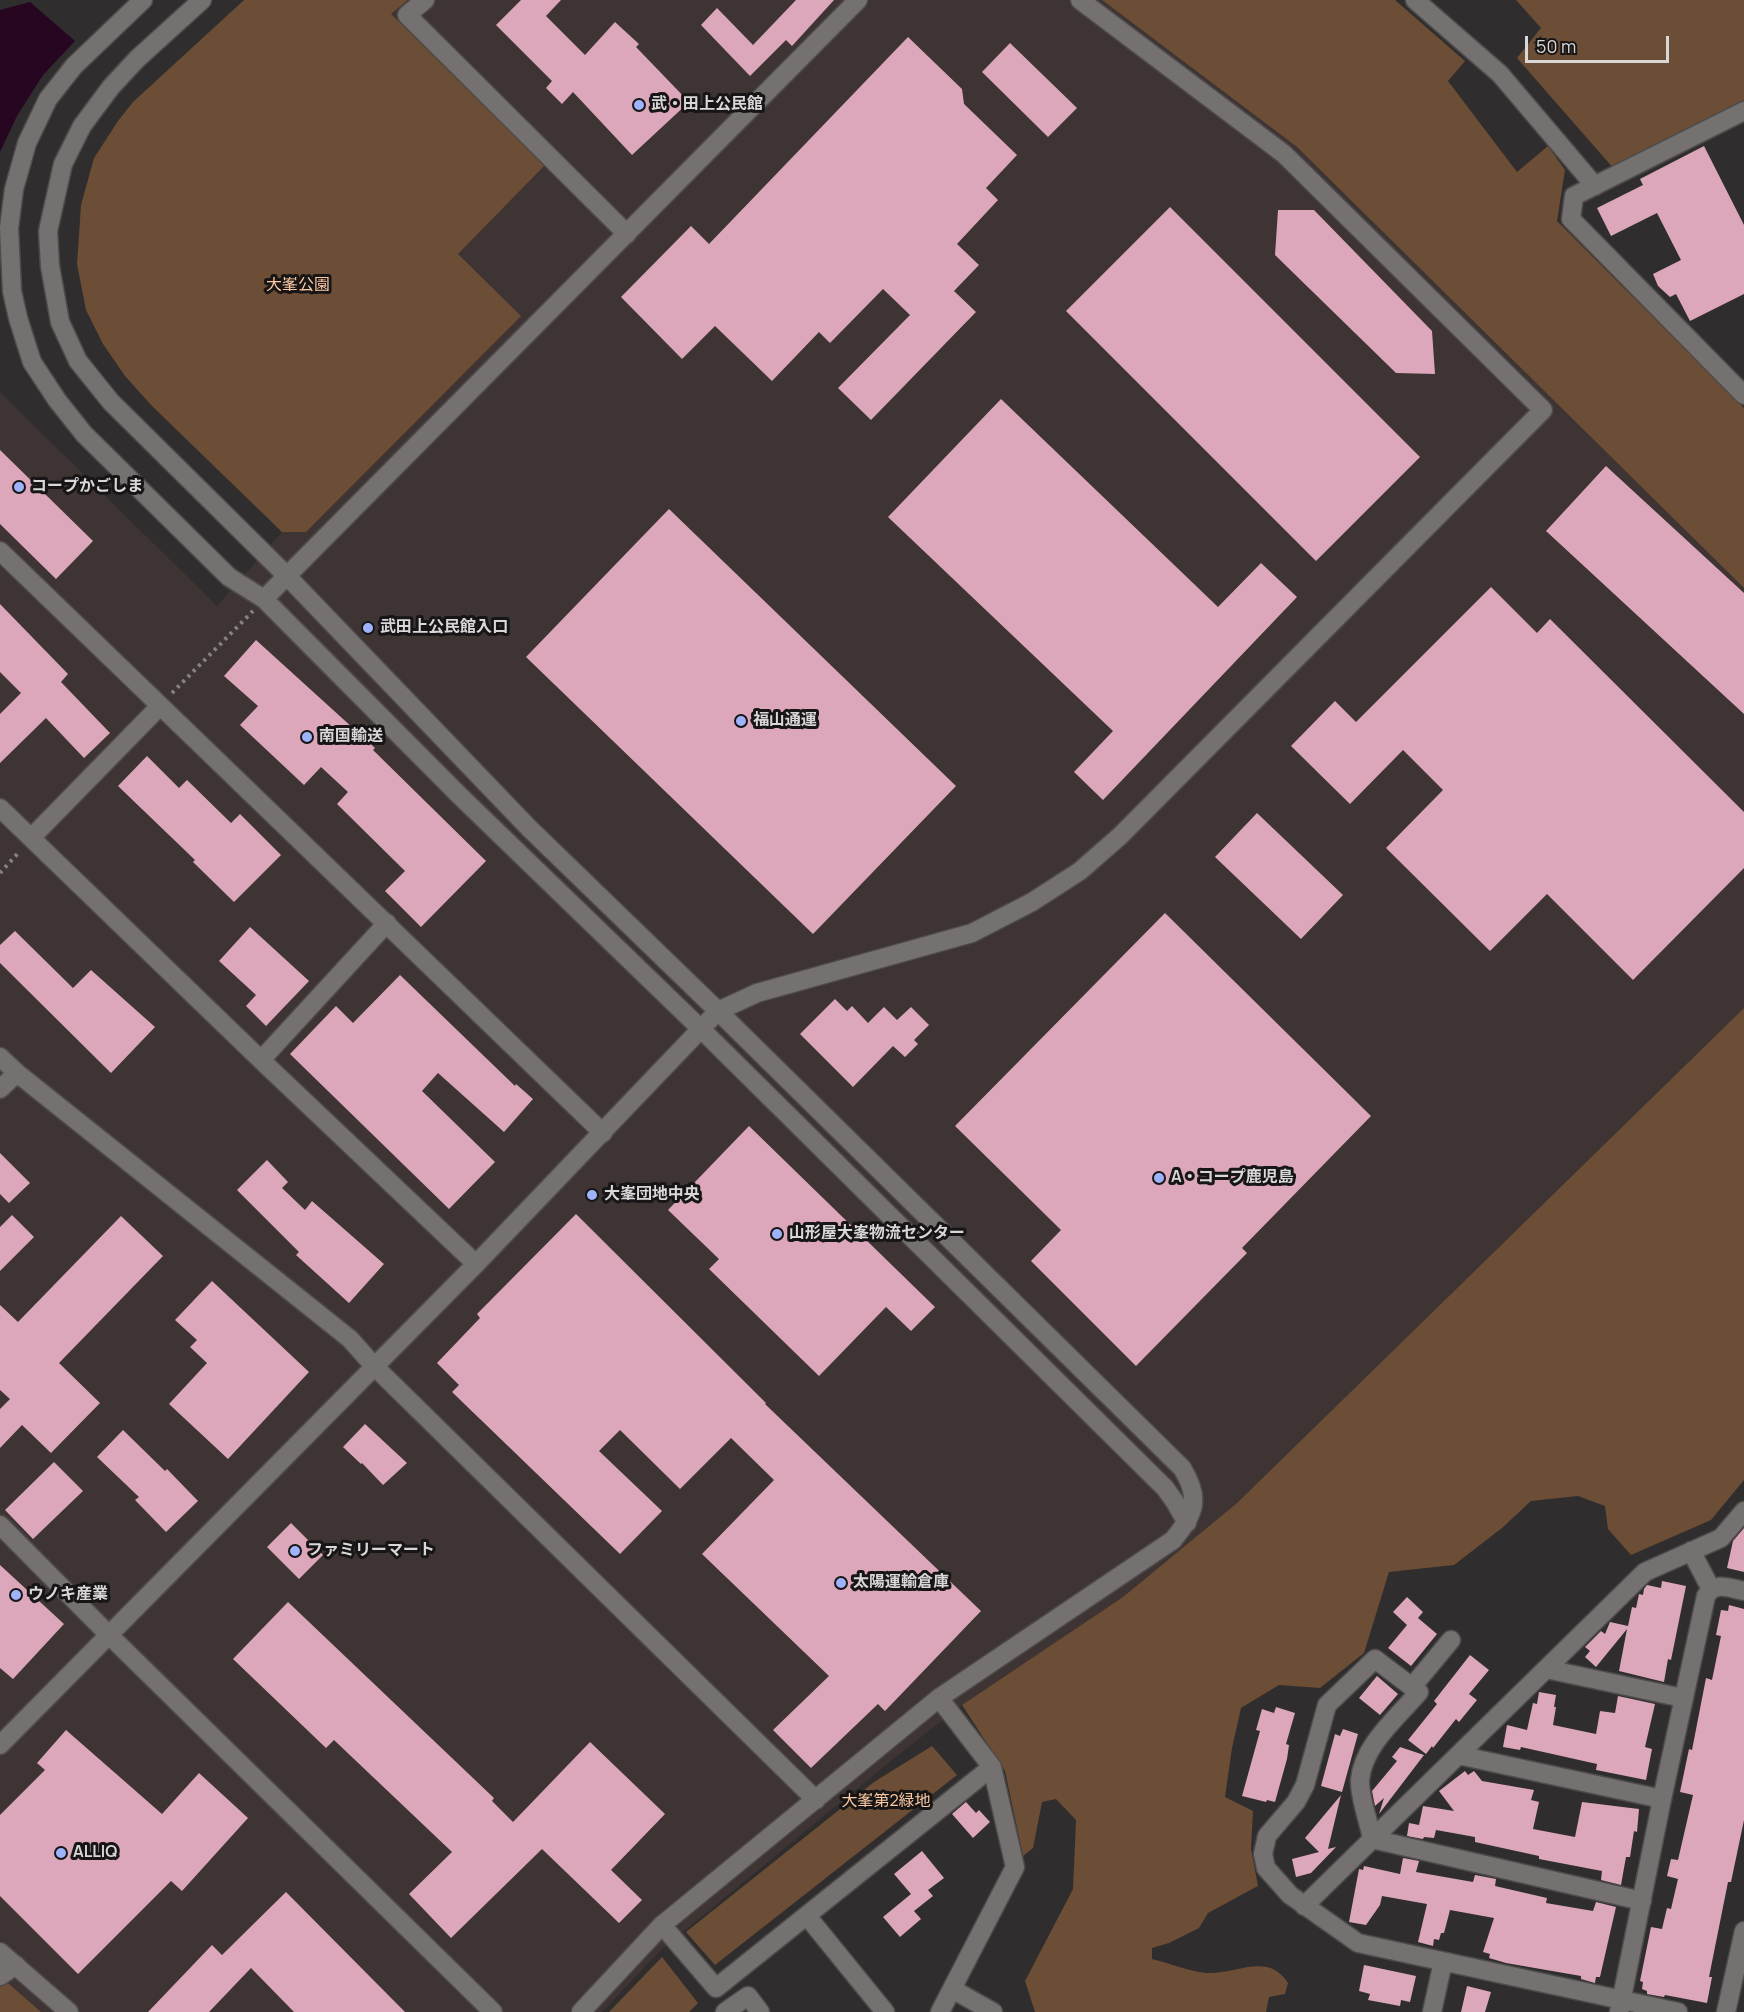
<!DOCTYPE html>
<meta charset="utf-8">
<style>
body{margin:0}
#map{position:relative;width:1744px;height:2012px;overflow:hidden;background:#2f2d2d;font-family:Manrope,sans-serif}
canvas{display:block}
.scale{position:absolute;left:1525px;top:36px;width:144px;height:27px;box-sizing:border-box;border:3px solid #d9d7d7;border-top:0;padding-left:8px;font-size:18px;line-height:21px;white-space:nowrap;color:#d9d7d7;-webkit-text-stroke:4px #171515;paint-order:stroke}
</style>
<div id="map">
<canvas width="1744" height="2012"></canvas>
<div class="scale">50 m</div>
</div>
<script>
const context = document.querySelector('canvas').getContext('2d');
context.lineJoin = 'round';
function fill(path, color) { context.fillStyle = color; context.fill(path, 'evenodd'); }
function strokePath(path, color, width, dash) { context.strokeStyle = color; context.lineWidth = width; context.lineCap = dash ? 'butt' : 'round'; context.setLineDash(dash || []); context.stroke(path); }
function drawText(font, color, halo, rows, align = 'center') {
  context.font = font + ' Manrope,"Noto Sans JP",sans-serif'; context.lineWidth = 6; context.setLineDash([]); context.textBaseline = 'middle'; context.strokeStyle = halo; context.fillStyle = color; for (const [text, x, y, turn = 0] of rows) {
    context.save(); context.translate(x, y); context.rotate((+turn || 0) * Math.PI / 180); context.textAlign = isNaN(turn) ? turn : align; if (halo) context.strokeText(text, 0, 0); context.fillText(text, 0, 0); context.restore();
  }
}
const built = new Path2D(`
 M408 0H1102L1297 147 1744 588V1008L1237 1503 1123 1597 962 1705 892 1760 661 1950 602 2012H41L0 1976V392L217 606 282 532 288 530 391 13Z`);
const green = new Path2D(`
 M244 0H408L391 14 545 165 458 254 521 316 306 532H282L152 406 125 376 103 344 86 310 77 264 81 205 94 158 118 121 133 102Z
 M1102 0H1395L1465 61 1448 81 1517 172 1548 146 1565 170 1557 221 1744 408V588L1297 147Z
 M1516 0H1744V101L1614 169 1517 58 1541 28Z
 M1744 1008V1480L1711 1520 1631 1555 1608 1529 1605 1506 1578 1496 1531 1501 1502 1528 1454 1565 1389 1572 1364 1653 1320 1688 1279 1685 1241 1708 1232 1748 1225 1797 1253 1811 1251 1849 1258 1886 1208 1913 1199 1928 1169 1943 1152 1948V1959C1169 1963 1188 1971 1206 1973 1235 1975 1268 1951 1288 1983L1285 1994 1269 1997 1266 2012H1035L1025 1981 1073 1889 1076 1820 1056 1799 1042 1802 1033 1848 1023 1856 1005 1771 962 1705 1123 1597 1237 1503Z
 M932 1746 957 1775 715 1965 686 1932 874 1782Z
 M662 1957 698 2003 689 2012H609Z
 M0 1976 41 2012H0Z`);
const water = new Path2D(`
 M30 2 75 41 43 75 17 116 0 152V10Z`);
const building = new Path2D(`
 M521 0H561L546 16 585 55 615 22 639 44 636 47 689 102 632 155 573 92 562 104 546 88 552 81 496 25Z
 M796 0H834L792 46 786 40 750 76 701 25 717 8 753 45Z
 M908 37 962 89 964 104 1017 155 986 188 998 200 957 244 979 265 954 291 976 312 871 420 838 388 910 315 883 289 830 343 819 332 772 381 715 326 682 359 621 297 691 226 709 244Z
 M1010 43 1077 108 1048 137 982 72Z
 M1704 146 1744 225V294L1690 321 1676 294 1670 297 1658 286 1653 274 1681 260 1657 213 1611 236 1597 208 1643 185 1640 179Z
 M1170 207 1420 457 1316 561 1066 311Z
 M1278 210H1314L1432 331 1435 374 1396 373 1275 255Z
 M1001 399 1218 607 1261 563 1297 597 1103 800 1074 772 1113 731 888 517Z
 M0 450 93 541 56 579 0 524Z
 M1606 466 1744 593V714L1546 531Z
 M669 509 956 786 813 934 526 657Z
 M1491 587 1537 633 1550 619 1744 812V868L1633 980 1547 894 1490 951 1386 848 1443 790 1403 750 1350 804 1291 746 1335 701 1356 722Z
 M0 604 68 674 61 682 110 733 84 758 46 718 0 763V714L21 693 0 672Z
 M256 640 375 748 373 750 486 861 421 927 385 891 405 871 337 804 348 792 321 767 304 785 240 725 258 706 224 676Z
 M147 756 179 788 187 780 231 823 240 814 281 855 234 902 193 862 195 860 118 786Z
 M1257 813 1343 895 1301 939 1215 857Z
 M1165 913 1371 1116 1242 1248 1247 1253 1136 1366 1031 1261 1061 1230 955 1126Z
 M250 927 309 981 266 1026 246 1006 256 995 219 961Z
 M15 931 73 988 91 970 155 1027 111 1073 0 963V945Z
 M400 975 515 1086 516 1084 533 1099 504 1132 438 1073 422 1091 495 1162 449 1209 290 1054 336 1006 353 1023Z
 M835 999 847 1011 852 1006 868 1023 884 1007 897 1020 911 1007 929 1025 914 1040 918 1044 905 1057 893 1046 853 1087 800 1034Z
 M749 1126 935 1307 911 1331 886 1307 819 1376 709 1269 719 1259 668 1210Z
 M0 1153 30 1183 9 1203 0 1194Z
 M267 1160 288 1182 282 1188 305 1210 312 1201 384 1264 349 1303 296 1255 299 1252 237 1190Z
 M576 1214 766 1403 765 1404 981 1611 885 1711 878 1704 811 1768 773 1730 829 1676 702 1554 774 1480 731 1438 680 1489 620 1430 599 1451 662 1511 620 1554 452 1392 459 1385 437 1363 480 1318 477 1314Z
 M12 1215 34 1237 0 1271V1227Z
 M121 1216 163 1256 59 1363 100 1403 51 1453 22 1425 0 1448V1409L10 1399 0 1390V1305L18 1322Z
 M212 1281 309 1372 228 1459 169 1404 207 1363 190 1347 197 1340 175 1320Z
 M365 1424 407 1463 383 1485 362 1463 361 1464 343 1447Z
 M123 1430 165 1471 167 1469 198 1501 166 1532 135 1500 139 1497 97 1457Z
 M54 1462 83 1491 33 1539 5 1510Z
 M291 1523 323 1555 299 1579 267 1547Z
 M1744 1528V1572L1727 1568 1733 1541Z
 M0 1565 64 1624 13 1679 0 1668Z
 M1662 1581 1686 1586 1671 1660 1668 1659 1664 1682 1619 1671 1627 1629 1596 1667 1585 1657 1590 1651 1585 1647 1601 1631 1605 1634 1610 1622 1628 1626 1632 1607 1636 1608 1639 1594 1643 1595 1644 1589 1647 1585 1661 1588Z
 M1407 1597 1423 1612 1418 1618 1437 1634 1411 1666 1388 1648 1407 1625 1393 1612Z
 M288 1602 494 1798 492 1801 513 1822 590 1742 665 1814 611 1870 642 1900 619 1923 542 1849 451 1938 409 1894 452 1852 334 1740 326 1748 233 1659Z
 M1729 1605 1744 1609V1820L1731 1882H1728L1709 1977H1712L1707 2003 1665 1995 1664 1997 1647 1994V1991L1642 1989 1643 1982 1640 1981 1651 1927 1662 1929 1667 1908 1671 1909 1678 1879 1667 1876 1671 1859 1678 1860 1693 1795 1680 1792 1689 1749 1692 1750 1706 1678 1712 1680 1721 1636 1716 1635 1721 1610 1728 1611Z
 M1470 1655 1489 1670 1469 1694 1477 1700 1459 1722 1456 1719 1433 1748 1432 1746 1426 1754 1408 1740 1437 1704 1434 1701Z
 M1377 1676 1398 1694 1380 1715 1359 1698Z
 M1539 1692 1556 1695 1554 1707H1556L1553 1725 1596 1734 1600 1711 1615 1713 1618 1696 1655 1704 1645 1747 1652 1749 1646 1780 1596 1770 1597 1764 1521 1747 1520 1750 1503 1747 1507 1725 1527 1730 1533 1703 1537 1704Z
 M1276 1707 1295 1713 1286 1744 1289 1745 1287 1759 1275 1802 1267 1800 1266 1802 1242 1796 1260 1731 1256 1730 1262 1709 1274 1713Z
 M1343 1729 1358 1734 1342 1792 1321 1786 1335 1734 1340 1736Z
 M66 1730 162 1814 199 1773 248 1818 182 1891 171 1881 78 1974 0 1896V1815L45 1770 37 1763Z
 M1400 1747 1424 1755 1379 1814 1384 1798 1375 1806 1372 1791 1397 1761 1392 1757Z
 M1465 1771 1468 1775 1474 1771 1482 1781 1534 1790 1531 1800 1539 1802 1533 1829 1575 1837 1582 1802 1639 1809 1637 1832 1634 1831 1630 1857H1626L1621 1885 1601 1880 1602 1871 1539 1859V1856L1475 1842V1837L1436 1830 1434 1838 1424 1837 1423 1839 1407 1836 1409 1823 1419 1825 1423 1806 1454 1811 1439 1791Z
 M1341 1795 1328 1849 1336 1847 1311 1873 1296 1877 1292 1859 1319 1852 1305 1838Z
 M966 1802 976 1813 979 1810 990 1822 973 1838 952 1814Z
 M922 1851 944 1878 928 1890 933 1896 914 1911 921 1919 900 1937 883 1917 911 1894 894 1874Z
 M1403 1858 1419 1861 1416 1872 1473 1882 1475 1875 1496 1879 1495 1886 1547 1898 1546 1903 1593 1911 1596 1902 1616 1907 1600 1977H1596L1595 1983 1581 1979V1976L1506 1963 1489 1958 1490 1954 1483 1952 1494 1918 1450 1910 1444 1933H1441L1439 1940 1434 1939 1433 1946 1418 1942 1427 1904 1382 1896 1380 1905 1366 1925 1349 1922 1359 1869 1363 1870 1364 1866 1400 1874Z
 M286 1892 405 2012H294L251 1968 209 2012H148L212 1945 222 1955Z
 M1364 1965 1416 1976 1410 2002 1401 2000 1400 2006 1368 2000 1370 1994 1359 1991Z
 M1467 1986 1491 1992 1485 2012H1461Z`);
const path = new Path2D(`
 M172 693 253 611
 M0 873 20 851`);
const minor = new Path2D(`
 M425 0 407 15 627 234
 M1415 0 1500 74 1595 186
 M1744 111 1574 196 1571 219 1744 395
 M0 551 603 1133
 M0 808 261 1060 476 1264
 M31 838 160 706
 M261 1060 387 923
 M1691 1551 1711 1589
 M1451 1640 1412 1687 1419 1692C1398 1717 1363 1745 1360 1780 1359 1796 1369 1822 1372 1839L1642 1901
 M1546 1669 1683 1698
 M1412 1687 1375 1659 1327 1705 1305 1785 1296 1802 1267 1836 1263 1854 1266 1868 1290 1895 1358 1943 1678 2012
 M939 1698 992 1767 1015 1867 940 2012
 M1458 1755 1662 1799
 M1304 1906 1645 1572 1721 1538 1744 1511
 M807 1916 885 2012
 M662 1925 716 1988 992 1767
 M0 1976 16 1965
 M952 1989 993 2012
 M725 2012 748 1996 760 2012
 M1432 2012 1443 1962
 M1726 2012 1744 1931`);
const tertiary = new Path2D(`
 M143 0 74 66 48 99 27 143 14 189 9 228 12 291 18 318 32 362 57 400 84 434 229 577 264 599 460 796 702 1030 1165 1488 1175 1502 1187 1523
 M202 0 137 59 111 87 82 126 63 164 48 231 50 266 60 322 78 361 111 402 287 576 529 828 718 1011 1182 1468C1201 1499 1195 1513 1173 1540L939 1698 662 1925 581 2012
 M264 599 858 0
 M0 1057 17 1073 350 1339 374 1366 816 1800
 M0 1089 17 1073
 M0 1525 109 1635 493 2012
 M0 1745 476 1264 718 1011 757 993 972 933 1032 902 1080 871 1120 836 1543 410 1284 154 1080 0
 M0 1952 69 2012
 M1619 2012 1662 1799 1706 1596C1714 1581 1730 1588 1744 1591`);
const markers = [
 [639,105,6,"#9fb3fd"],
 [19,487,6,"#9fb3fd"],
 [368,628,6,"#9fb3fd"],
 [741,721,6,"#9fb3fd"],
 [307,737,6,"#9fb3fd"],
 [1159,1178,6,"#9fb3fd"],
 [592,1195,6,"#9fb3fd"],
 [777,1234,6,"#9fb3fd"],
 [295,1551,6,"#9fb3fd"],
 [841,1583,6,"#9fb3fd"],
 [16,1595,6,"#9fb3fd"],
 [61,1853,6,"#9fb3fd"]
];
const poiNames = [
 ["武・田上公民館",651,105],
 ["コープかごしま",31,487],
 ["武田上公民館入口",380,628],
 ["福山通運",753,721],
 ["南国輸送",319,737],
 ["A・コープ鹿児島",1171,1178],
 ["大峯団地中央",604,1195],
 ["山形屋大峯物流センター",789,1234],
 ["ファミリーマート",307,1551],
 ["太陽運輸倉庫",853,1583],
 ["ウノキ産業",28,1595],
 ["ALLIQ",73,1853]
];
const parkNames = [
 ["大峯公園",298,286],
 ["大峯第2緑地",886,1802]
];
fill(built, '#3e3434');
fill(green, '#6c4d35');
fill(water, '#260621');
fill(building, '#dca7ba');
strokePath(minor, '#4e4b4b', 21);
strokePath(tertiary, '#4e4b4b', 21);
strokePath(path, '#848282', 4, [3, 4.5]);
strokePath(minor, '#757171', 18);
strokePath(tertiary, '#757171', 18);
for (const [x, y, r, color] of markers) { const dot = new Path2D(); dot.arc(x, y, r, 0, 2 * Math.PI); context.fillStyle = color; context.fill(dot); strokePath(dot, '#171515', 2); }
drawText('bold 16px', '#d9d7d7', '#171515', poiNames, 'left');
drawText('16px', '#fcc9a3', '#171515', parkNames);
</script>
